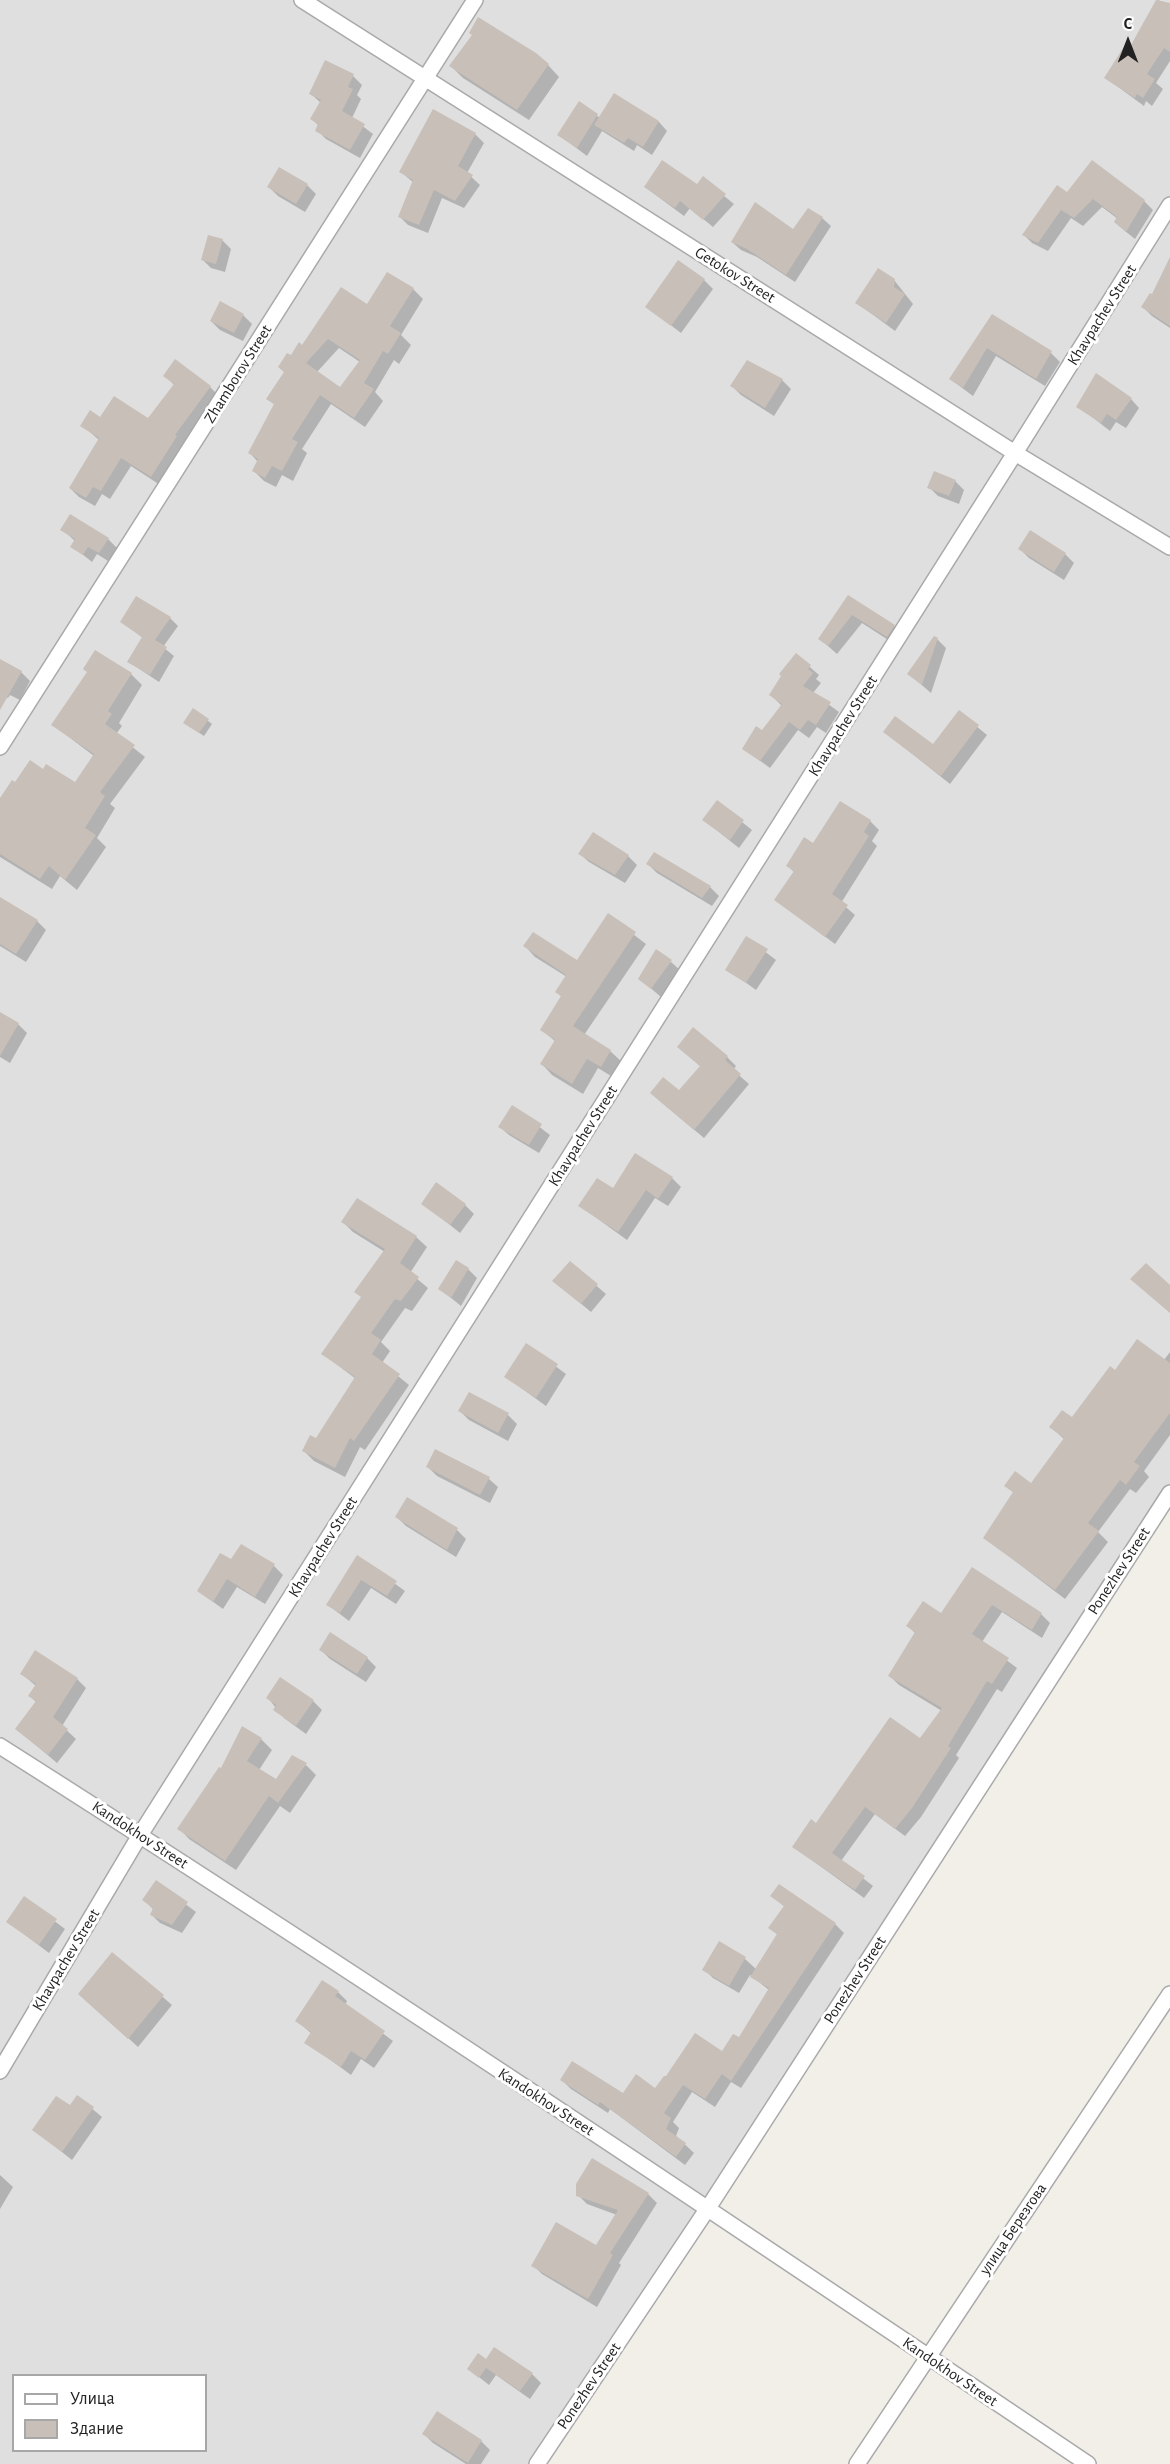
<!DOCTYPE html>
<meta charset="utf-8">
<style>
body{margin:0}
#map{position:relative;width:1170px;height:2464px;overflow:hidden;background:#f2efe9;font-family:"Alegreya Sans",sans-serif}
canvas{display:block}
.legend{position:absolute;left:12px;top:2374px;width:195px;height:78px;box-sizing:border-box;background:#fff;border:2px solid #a7a7a7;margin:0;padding:8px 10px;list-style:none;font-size:18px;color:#222}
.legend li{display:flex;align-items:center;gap:12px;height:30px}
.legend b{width:30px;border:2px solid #a7a7a7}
.north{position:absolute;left:1098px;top:12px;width:60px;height:60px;-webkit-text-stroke:4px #fff;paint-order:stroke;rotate:0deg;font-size:16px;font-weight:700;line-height:24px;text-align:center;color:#222}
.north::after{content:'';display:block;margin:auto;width:21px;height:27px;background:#222;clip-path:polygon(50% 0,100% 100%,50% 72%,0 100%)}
</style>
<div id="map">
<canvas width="1170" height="2464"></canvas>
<ul class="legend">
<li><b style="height:8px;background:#fff"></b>Улица</li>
<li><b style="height:16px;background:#c7bfb8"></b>Здание</li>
</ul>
<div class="north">С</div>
</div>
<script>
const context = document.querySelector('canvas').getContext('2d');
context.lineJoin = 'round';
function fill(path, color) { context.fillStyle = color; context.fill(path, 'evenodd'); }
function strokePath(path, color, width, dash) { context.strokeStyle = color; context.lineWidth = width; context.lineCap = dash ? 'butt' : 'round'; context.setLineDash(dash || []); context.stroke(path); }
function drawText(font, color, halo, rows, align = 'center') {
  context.font = font + ' "Alegreya Sans",sans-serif'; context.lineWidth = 6; context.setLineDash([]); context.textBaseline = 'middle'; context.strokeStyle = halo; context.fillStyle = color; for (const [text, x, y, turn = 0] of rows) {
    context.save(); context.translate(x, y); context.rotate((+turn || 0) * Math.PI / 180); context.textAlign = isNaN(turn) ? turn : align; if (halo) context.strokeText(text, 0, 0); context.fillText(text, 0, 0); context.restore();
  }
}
const residential = new Path2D(`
 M0 0H1170V1493L537 2464H0ZM14 2376H206V2450H14Z`);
const shadow = new Path2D(`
 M1158 0 1170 5V61L1156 83 1163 89 1152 106 1146 101 1144 106 1106 78 1132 47Z
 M474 36 548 65 559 77 529 120 463 78 451 66Z
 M353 76 362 85 357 95 361 99 352 118 373 134 360 158 326 139 317 130 319 126 312 119 321 103 311 94Z
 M614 95 659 122 667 131 652 155 637 145 634 151 602 131 587 156 559 135 580 103 600 118Z
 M475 134 484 143 467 173 480 185 464 208 442 198 428 233 408 225 400 217 414 183 401 172Z
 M703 179 734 204 713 227 690 208 684 216 645 187 697 186Z
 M307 185 316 194 305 212 278 196 269 187Z
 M1067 194 1144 201 1153 210 1135 239 1125 231 1118 219 1102 207 1083 226 1071 218 1048 251 1032 243 1024 235Z
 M822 218 831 226 795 282 757 257 741 250 732 242 794 231Z
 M222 240 231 249 225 272 211 268 202 259Z
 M704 280 713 289 681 333 647 307Z
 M894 280 913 304 895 331 857 303Z
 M413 289 423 299 401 335 411 345 399 364 394 360 375 392 383 401 365 427 331 404 302 449 307 453 293 481 282 475 276 487 264 481 254 471 258 462 250 453 275 405 268 399 285 373 291 357 303 347 368 307ZM339 348 360 362 340 389 317 372Z
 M1143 307 1170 309V328L1152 316Z
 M243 315 252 324 243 341 220 330 211 321Z
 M992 316 1051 353 1060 362 1045 386 996 356 973 396 950 379Z
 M165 375 210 387 219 396 183 444 185 446 160 485 131 466 110 499 102 494 95 506 79 497 70 488 99 440 82 425 101 419 149 420 174 385Z
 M782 380 791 389 774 416 741 395 732 386Z
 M1131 399 1139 408 1126 428 1116 422 1110 431 1078 406Z
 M955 481 964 490 959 504 938 496 929 487Z
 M62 529 108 539 117 548 108 561 97 554 92 562 72 546 75 541Z
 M1030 532 1065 554 1074 563 1064 580 1029 558 1020 549Z
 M848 597 894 626 903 635 896 645 862 623 837 654 820 639Z
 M170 618 178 626 163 647 174 656 159 682 129 662 143 638 122 622Z
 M937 639 946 648 931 693 909 674Z
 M796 655 819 675 816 679 821 683 813 693 839 712 826 733 817 727 809 738 798 730 770 768 744 749 763 732 782 706 771 695Z
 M0 661 21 672 30 681 20 700 10 695 8 698 0 694Z
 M131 674 142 685 119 723 122 726 116 734 145 757 110 804 115 808 97 838 106 847 77 890 60 876 52 889 0 857V821L16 784 44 771 76 784 94 756 53 725Z
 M194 710 212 724 204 736 189 726Z
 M959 712 987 735 950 784 885 732 933 746Z
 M717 802 752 830 739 848 704 820Z
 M870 821 879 830 872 841 877 846 841 903 855 915 835 944 776 900 795 873 788 866 813 845Z
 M580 854 628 856 637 865 625 883 589 862Z
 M654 854 710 887 719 896 712 906 657 873 648 864Z
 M0 899 37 921 46 930 26 962 0 946Z
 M608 915 646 944 584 1035 610 1051 621 1061 611 1076 598 1068 583 1094 552 1075 542 1064 556 1042 542 1030 562 997 557 992 567 977 535 957 525 946 577 963Z
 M747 938 776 960 756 990 727 969Z
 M671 962 680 970 661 997 640 979Z
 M0 1014 18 1024 27 1033 10 1063 0 1057Z
 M693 1029 727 1057 736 1066 733 1070 749 1084 704 1138 660 1101 679 1092 701 1067 679 1047Z
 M513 1107 550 1135 539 1153 509 1135 500 1127Z
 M672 1178 681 1187 668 1206 655 1198 627 1240 580 1206 613 1190Z
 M357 1200 416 1237 427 1247 410 1273 428 1288 412 1311 405 1308 381 1342 390 1351 382 1363 409 1385 365 1450 360 1447 345 1477 314 1461 304 1451 316 1440 356 1379 323 1354 362 1298 385 1252 353 1232 343 1222Z
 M423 1203 465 1205 474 1214 460 1233Z
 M570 1263 606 1294 591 1312 554 1281Z
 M468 1269 477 1278 461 1306 440 1289Z
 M527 1345 566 1374 546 1406 506 1377Z
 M1170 1352V1435L1144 1471 1149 1477 1136 1493 1130 1489 1098 1532 1108 1542 1065 1599 985 1538 1014 1493 1006 1486 1032 1485 1065 1440 1051 1427 1072 1419 1116 1372 1164 1360Z
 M460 1411 508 1415 517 1424 508 1441 469 1420Z
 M428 1467 489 1479 498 1487 490 1503 437 1476Z
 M397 1517 457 1530 466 1539 456 1557 406 1526Z
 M242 1546 274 1566 283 1575 265 1604 237 1587 223 1609 198 1591 232 1562Z
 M358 1557 405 1591 396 1604 371 1588 349 1621 328 1605Z
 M973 1569 1041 1614 1050 1623 1042 1638 1002 1612 982 1642 1017 1668 1002 1692 997 1689 956 1755 959 1758 921 1817 905 1836 875 1814 841 1861 873 1886 864 1898 794 1847 816 1825 921 1740 942 1711 899 1685 890 1676 915 1633 908 1626 942 1616Z
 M321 1650 367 1658 376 1667 366 1682 330 1659Z
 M35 1652 77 1679 86 1688 62 1726 76 1739 57 1763 17 1729 37 1703 30 1696 36 1686 22 1674Z
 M268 1698 313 1701 322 1710 306 1734 284 1718Z
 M261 1739 272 1750 259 1770 277 1781 306 1765 316 1775 290 1813 280 1806 236 1870 189 1839 179 1828 222 1770Z
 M156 1882 196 1912 182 1933 160 1923 151 1914 154 1910 144 1900Z
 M772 1896 835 1924 844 1933 741 2088 731 2082 715 2107 692 2092 673 2122 679 2128 676 2136 694 2153 685 2165 610 2109 608 2113 571 2089 562 2080 623 2095 655 2090 723 2053 739 2039 769 1990 750 1975 739 1993 713 1978 704 1969 720 1943 745 1959 756 1969 778 1935 770 1928 785 1907Z
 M24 1898 65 1929 49 1953 8 1922Z
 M113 1954 172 2005 138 2047 89 2002Z
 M338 1992 347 2001 345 2005 393 2041 374 2068 361 2059 351 2075 306 2042 312 2034 297 2021Z
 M78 2097 102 2117 72 2160 34 2130 70 2107Z
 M0 2175 13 2187 0 2209Z
 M648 2194 657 2203 619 2263 621 2265 597 2307 542 2274 533 2265 596 2247 617 2215 587 2204 578 2195Z
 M487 2361 532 2374 541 2383 530 2399 496 2375 489 2385 469 2369Z
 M437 2413 481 2441 490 2450 481 2464H466L433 2443 424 2434Z`);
const building = new Path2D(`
 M1156 0 1170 3V52L1164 48 1147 74 1155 79 1143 98 1137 94 1135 98 1104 78 1127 42 1131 45Z
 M478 17 536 53 549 64 517 110 449 66 472 35 469 33Z
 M325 60 354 74 348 87 353 89 342 111 365 124 350 150 315 131 318 124 310 119 321 100 309 94Z
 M614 93 659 121 643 147 628 138 624 143 594 125Z
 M579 101 598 114 577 148 557 135Z
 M433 109 476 133 458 166 473 175 455 201 434 190 419 225 398 217 413 180 399 172Z
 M662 160 697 184 703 176 726 194 703 220 680 201 675 208 644 187Z
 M1092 160 1145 200 1126 232 1114 222 1117 217 1093 199 1074 218 1061 210 1038 243 1022 235 1057 185 1067 192Z
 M279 167 308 184 296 204 267 187Z
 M755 202 793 229 808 208 823 217 786 275 747 249 731 242Z
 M208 235 223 239 216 264 201 260Z
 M1170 257V326L1141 307 1150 293 1152 294Z
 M678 260 705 279 671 326 645 307Z
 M878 268 895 279 894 287 905 294 886 323 855 303Z
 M387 272 414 288 390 326 401 333 388 354 383 351 364 383 374 389 354 418 320 395 292 439 298 442 282 471 272 466 265 478 252 471 258 459 248 453 274 404 266 399 284 372 278 367 287 353 291 355 299 342 302 345 341 287 367 304ZM328 339 360 360 340 387 306 363Z
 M220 301 244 314 234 333 210 321Z
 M992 314 1052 351 1036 379 987 348 963 388 949 379Z
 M175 359 211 386 175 435 177 436 151 477 121 458 101 491 93 487 86 498 69 488 99 438 80 426 90 410 100 417 114 396 148 418 174 384 163 376Z
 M747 360 783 379 765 408 730 386Z
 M1096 373 1132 398 1116 420 1107 414 1101 423 1076 407Z
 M934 471 956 480 949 496 927 488Z
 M70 514 109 538 99 553 88 547 83 555 70 547 75 539 60 530Z
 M1030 530 1066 553 1054 572 1018 549Z
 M848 595 895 625 887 637 852 615 828 646 818 639Z
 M136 596 171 617 155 640 167 647 150 675 127 662 142 637 120 622Z
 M934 636 938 638 922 685 907 674Z
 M95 650 132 673 108 711 112 714 105 724 135 745 100 792 105 796 85 828 96 835 65 880 49 866 40 879 0 854V798L12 780 15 782 30 760 43 769 46 764 75 782 94 754 51 725 87 672 83 669Z
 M796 653 811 665 808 669 813 673 803 686 831 702 816 725 808 720 800 730 789 722 760 761 742 749 756 726 762 730 782 704 769 695 781 676 779 674Z
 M0 659 22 671 0 710Z
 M193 708 209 719 199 733 183 723Z
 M959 710 979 725 941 776 883 732 895 716 933 744Z
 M717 800 744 820 730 840 702 820Z
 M840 801 871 820 864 832 869 836 832 894 848 905 825 937 774 900 794 871 786 866 804 837 813 843Z
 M593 832 629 855 615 875 578 854Z
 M654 852 711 886 702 898 646 864Z
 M0 897 38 920 16 954 0 944Z
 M608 913 636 932 573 1026 611 1050 601 1067 587 1059 572 1084 540 1064 555 1040 540 1030 561 996 555 992 566 975 523 946 533 932 577 960Z
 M746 936 768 949 746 983 725 970Z
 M656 949 672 960 651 989 638 979Z
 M0 1012 19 1023 0 1056Z
 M693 1027 728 1056 725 1060 741 1074 694 1130 650 1093 663 1077 679 1090 700 1066 677 1047Z
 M512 1105 542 1124 529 1145 498 1127Z
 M635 1153 673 1177 658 1199 646 1190 618 1232 578 1206 597 1178 613 1188Z
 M436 1182 466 1204 450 1225 421 1204Z
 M357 1198 417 1236 400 1263 419 1277 401 1301 395 1299 371 1333 381 1340 372 1354 400 1374 354 1441 350 1438 335 1468 302 1451 310 1435 316 1438 355 1377 321 1354 361 1297 354 1292 385 1249 341 1222Z
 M456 1260 469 1268 451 1298 438 1289Z
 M570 1261 598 1284 581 1304 552 1281Z
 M1146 1263 1170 1285V1313L1130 1279Z
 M1137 1339 1170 1363V1413L1134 1462 1140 1466 1126 1485 1120 1480 1088 1523 1099 1531 1055 1590 983 1538 1013 1492 1004 1486 1015 1471 1031 1483 1064 1438 1049 1427 1062 1410 1072 1417 1110 1366 1115 1370Z
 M526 1343 558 1364 536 1398 504 1377Z
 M469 1392 509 1413 498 1433 458 1411Z
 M435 1449 490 1477 480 1495 426 1467Z
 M407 1497 458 1528 447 1550 395 1517Z
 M241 1544 275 1564 255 1597 227 1579 213 1602 197 1591 220 1553 231 1559Z
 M357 1555 397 1581 387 1596 361 1580 340 1613 326 1605Z
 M972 1567 1042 1613 1032 1630 992 1605 972 1634 1009 1658 992 1684 987 1681 948 1746 951 1748 912 1808 895 1829 865 1807 832 1853 865 1876 855 1890 792 1847 811 1819 816 1823 890 1717 920 1738 942 1708 888 1676 915 1632 906 1626 923 1601 941 1613Z
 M330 1632 368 1657 357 1674 319 1650Z
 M35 1650 78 1678 53 1717 68 1729 48 1755 15 1729 36 1701 28 1696 36 1684 20 1674Z
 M280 1677 314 1700 296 1726 273 1710 276 1705 266 1698Z
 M242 1726 262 1738 247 1761 276 1779 292 1755 307 1763 278 1803 269 1796 225 1861 177 1829 219 1767 221 1768Z
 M156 1880 188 1902 172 1925 150 1915 153 1908 142 1900Z
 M779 1884 836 1923 731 2081 722 2074 705 2099 683 2085 664 2113 671 2118 666 2129 686 2143 676 2157 600 2102 598 2105 560 2080 572 2061 623 2093 636 2074 655 2088 664 2076H666L695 2033 722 2051 733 2034 739 2037 769 1988 750 1977 777 1934 768 1928 784 1906 770 1896Z
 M24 1896 57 1919 39 1945 6 1922Z
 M719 1941 746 1957 729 1986 702 1970Z
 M112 1952 164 1995 128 2039 78 1994Z
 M322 1980 339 1991 335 1996 385 2031 365 2060 351 2051 341 2067 304 2043 311 2032 295 2021Z
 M77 2095 94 2107 62 2152 32 2130 56 2096 70 2105Z
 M592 2158 649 2193 610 2253 613 2255 588 2299 531 2266 556 2222 596 2245 618 2210 576 2196V2184Z
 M494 2347 533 2373 520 2391 486 2368 479 2378 467 2369 478 2353 486 2359Z
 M437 2411 482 2440 468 2463 422 2434Z`);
const minor = new Path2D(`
 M302 0 1015 453 1170 547
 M0 747 475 0
 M0 1746C367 1979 727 2221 1088 2464
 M0 2071 140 1835 1015 453 1170 205
 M537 2464 708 2208 1170 1493
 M857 2464 1170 1994`);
const streetNames = [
 ["Getokov Street",735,275,32],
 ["Khavpachev Street",1102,315,-58],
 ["Zhamborov Street",238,374,-58],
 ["Khavpachev Street",843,726,-58],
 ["Khavpachev Street",583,1136,-58],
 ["Khavpachev Street",323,1547,-58],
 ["Ponezhev Street",1119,1571,-57],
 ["Kandokhov Street",140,1835,33],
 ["Khavpachev Street",66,1960,-59],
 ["Ponezhev Street",855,1980,-57],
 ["Kandokhov Street",546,2102,33],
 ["улица Березгова",1013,2229,-56],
 ["Kandokhov Street",950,2372,34],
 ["Ponezhev Street",589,2386,-56]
];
fill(residential, '#e0dfdf');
fill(shadow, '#0003');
fill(building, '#c7bfb8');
strokePath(minor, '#a9a9a9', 18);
strokePath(minor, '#fff', 15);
drawText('16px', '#222', '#fff', streetNames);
</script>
